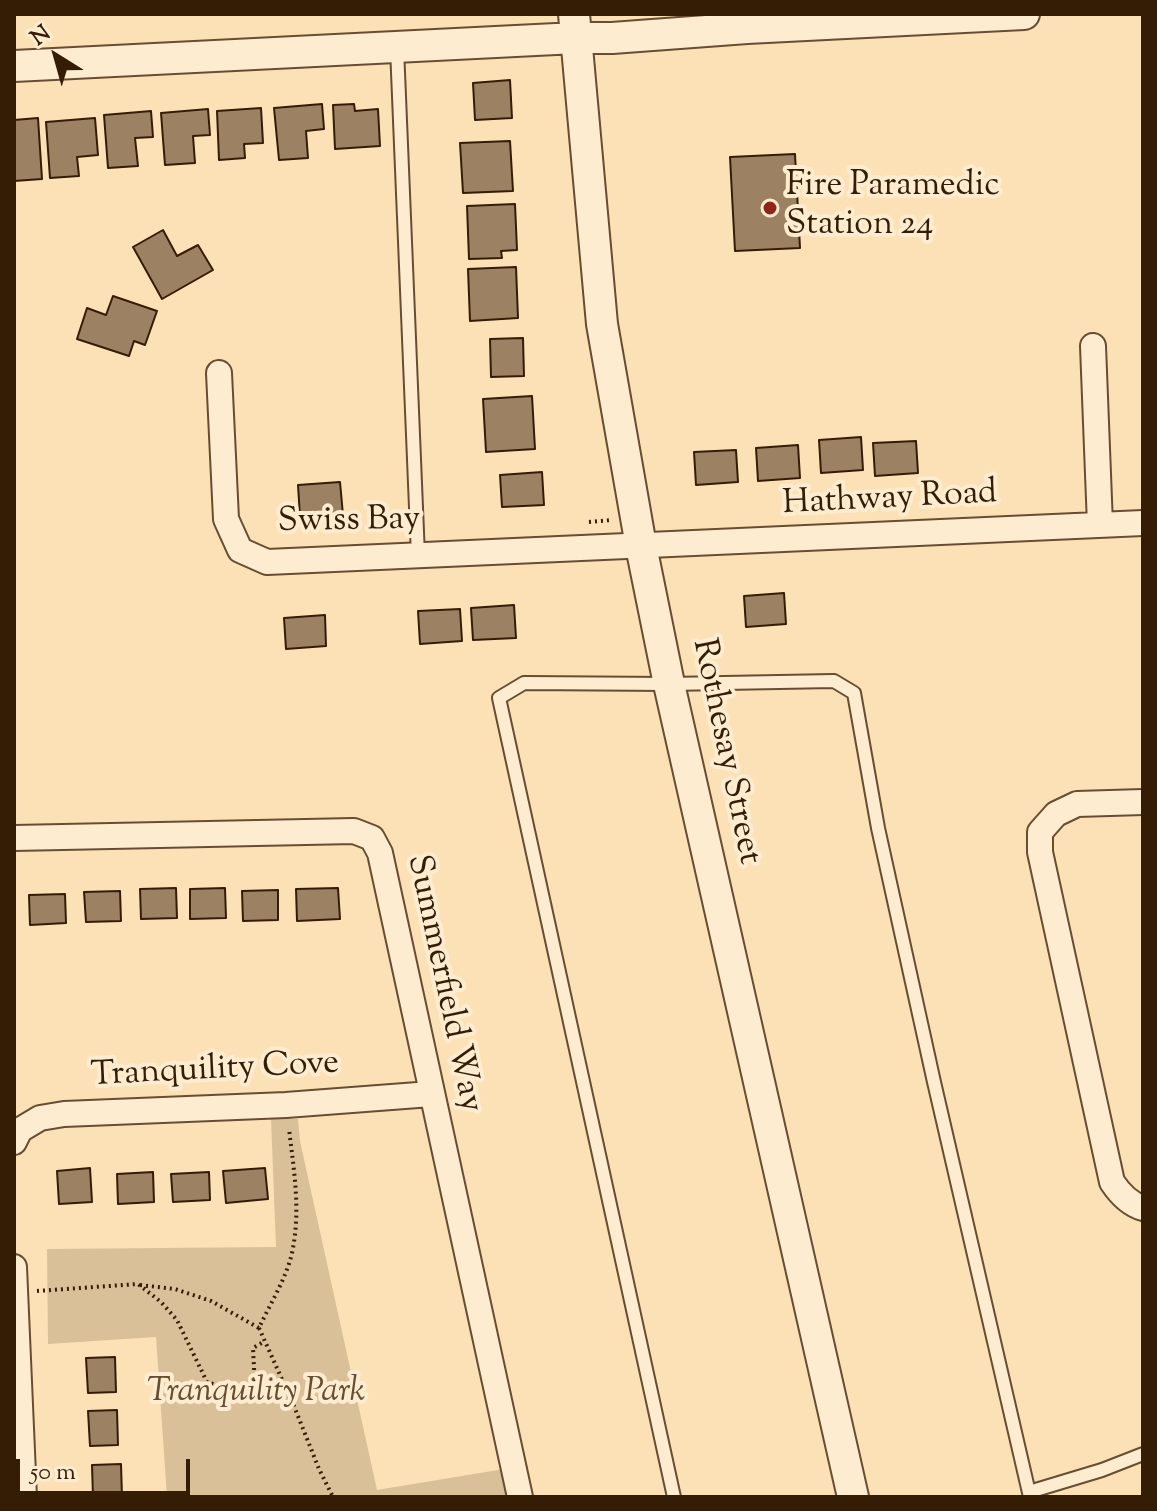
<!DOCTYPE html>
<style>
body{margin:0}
#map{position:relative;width:1157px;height:1511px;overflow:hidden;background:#fce1b7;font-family:"Sorts Mill Goudy",serif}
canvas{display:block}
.frame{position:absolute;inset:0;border:16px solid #351c05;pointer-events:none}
.north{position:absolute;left:16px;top:16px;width:80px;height:80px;-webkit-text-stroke:6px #fdecd0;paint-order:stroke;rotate:323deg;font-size:22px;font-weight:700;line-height:32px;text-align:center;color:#351c05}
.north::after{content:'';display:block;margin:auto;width:28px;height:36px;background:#351c05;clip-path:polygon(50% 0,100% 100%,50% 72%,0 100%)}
.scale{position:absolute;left:16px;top:1459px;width:174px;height:36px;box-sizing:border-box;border:4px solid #351c05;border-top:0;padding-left:10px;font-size:24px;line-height:28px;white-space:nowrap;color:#351c05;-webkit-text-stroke:6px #fdecd0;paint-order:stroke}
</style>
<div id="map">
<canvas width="1157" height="1511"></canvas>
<div class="frame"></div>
<div class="north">N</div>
<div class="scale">50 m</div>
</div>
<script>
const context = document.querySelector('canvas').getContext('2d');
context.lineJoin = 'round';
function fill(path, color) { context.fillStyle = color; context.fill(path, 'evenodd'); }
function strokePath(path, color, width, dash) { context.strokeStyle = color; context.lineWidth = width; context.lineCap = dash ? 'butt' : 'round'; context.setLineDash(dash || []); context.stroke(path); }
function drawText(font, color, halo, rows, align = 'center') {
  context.font = font + ' "Sorts Mill Goudy",serif'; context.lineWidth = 8; context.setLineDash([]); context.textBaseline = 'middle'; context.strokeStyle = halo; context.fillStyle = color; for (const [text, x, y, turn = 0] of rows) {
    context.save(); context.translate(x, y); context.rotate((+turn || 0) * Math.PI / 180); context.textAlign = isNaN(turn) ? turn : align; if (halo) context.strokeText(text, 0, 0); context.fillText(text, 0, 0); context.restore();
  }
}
const green = new Path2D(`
 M271 1119H298L300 1141 377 1490 504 1469 511 1497H167L156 1337 48 1344 47 1249 276 1247Z`);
const building = new Path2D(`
 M510 80 512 118 475 120 473 83Z
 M322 104 324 129 306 131 308 158 279 160 274 108Z
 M354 104 355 111 378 109 380 146 335 149 333 105Z
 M261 108 263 143 244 144 245 158 219 160 217 111Z
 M208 109 210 135 193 136 195 163 165 165 161 113Z
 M151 111 153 137 135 138 138 166 108 168 104 115Z
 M38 118 42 179 14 181V120Z
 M95 118 98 155 77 157 79 176 50 178 46 122Z
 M510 141 513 191 463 193 460 143Z
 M795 154 800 248 735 251 730 157Z
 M515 204 517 250 501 251 502 258 469 259 467 206Z
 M163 230 177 256 198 245 213 270 162 299 133 247Z
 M516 267 518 318 470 321 468 269Z
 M113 296 157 311 145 345 134 341 129 356 77 339 87 308 106 315Z
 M523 338 524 376 491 377 490 339Z
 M532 396 535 449 486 452 483 399Z
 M861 437 863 470 821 473 819 440Z
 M916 441 918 473 875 476 873 443Z
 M798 445 800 478 758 481 756 448Z
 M736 450 738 482 696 485 694 452Z
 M542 472 544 505 502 507 500 475Z
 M340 482 343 515 300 517 298 485Z
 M784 593 786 624 746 627 744 596Z
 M514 605 516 638 473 640 471 608Z
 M460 609 462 641 420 644 418 611Z
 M325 615 326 646 286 649 284 618Z
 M176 888 177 918 141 919 140 889Z
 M225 888 226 918 190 919V889Z
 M338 888 340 919 297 921 296 889Z
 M278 890V920L243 921 242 891Z
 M120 891 121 921 86 922 84 892Z
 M65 894 66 923 30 925 29 895Z
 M90 1168 92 1202 59 1204 57 1171Z
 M265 1168 268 1199 226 1203 223 1171Z
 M153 1172 154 1202 118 1204 117 1174Z
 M209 1172 210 1200 173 1202 171 1174Z
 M115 1357 116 1392 88 1393 86 1358Z
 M117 1410 118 1445 90 1446 88 1411Z
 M121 1464 122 1497H93L92 1465Z`);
const path = new Path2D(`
 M589 522 611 520
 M140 1285 175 1289 211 1301 259 1328C270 1304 286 1279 292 1253 301 1211 294 1171 289 1129
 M37 1291 138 1284 161 1302 177 1320 207 1382 229 1389 255 1388 290 1396 319 1469 333 1497
 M259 1328 289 1395
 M255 1388 253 1348 265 1341`);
const service = new Path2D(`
 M397 48 418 556
 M1029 1492 1102 1470 1143 1454
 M674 1497 499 698 524 683 669 684 834 681 854 693 878 828 934 1082 1030 1497`);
const minor = new Path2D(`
 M1093 346 1100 525
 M219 373 226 519 240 550 267 562 1143 523
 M1143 802 1077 804 1056 814 1040 832V852L1112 1182C1120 1194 1129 1204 1143 1208
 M14 838 354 831 372 838 380 853 520 1497
 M14 1142 20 1130 40 1118 64 1114 286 1105 431 1094
 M14 1267 24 1497`);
const tertiary = new Path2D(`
 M574 14 602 324 641 546 669 684 853 1497
 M14 66 576 38H612L747 28 1024 14`);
const markers = [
 [770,208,8,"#8f2418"]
];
const poiNames = [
 ["Fire Paramedic",786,188],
 ["Station 24",786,227]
];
const streetNames = [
 ["Hathway Road",890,501,-3],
 ["Swiss Bay",349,523,-1],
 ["Rothesay Street",724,752,78],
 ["Summerfield Way",442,984,78],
 ["Tranquility Cove",215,1072,-3]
];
const parkNames = [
 ["Tranquility Park",256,1394]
];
fill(green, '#dac099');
fill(building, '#9c8262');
strokePath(building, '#351c05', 2);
strokePath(service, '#674d32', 16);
strokePath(minor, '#674d32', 28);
strokePath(tertiary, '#674d32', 34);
strokePath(path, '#351c05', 4, [2, 4]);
strokePath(service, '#fdecd0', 12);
strokePath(minor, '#fdecd0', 24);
strokePath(tertiary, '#fdecd0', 30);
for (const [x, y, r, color] of markers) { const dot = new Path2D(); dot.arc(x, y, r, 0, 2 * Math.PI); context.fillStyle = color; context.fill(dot); strokePath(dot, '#fdecd0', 3); }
drawText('34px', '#351c05', '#fdecd0', poiNames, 'left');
drawText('34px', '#351c05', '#fdecd0', streetNames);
drawText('italic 34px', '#674d31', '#fdecd0', parkNames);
</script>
